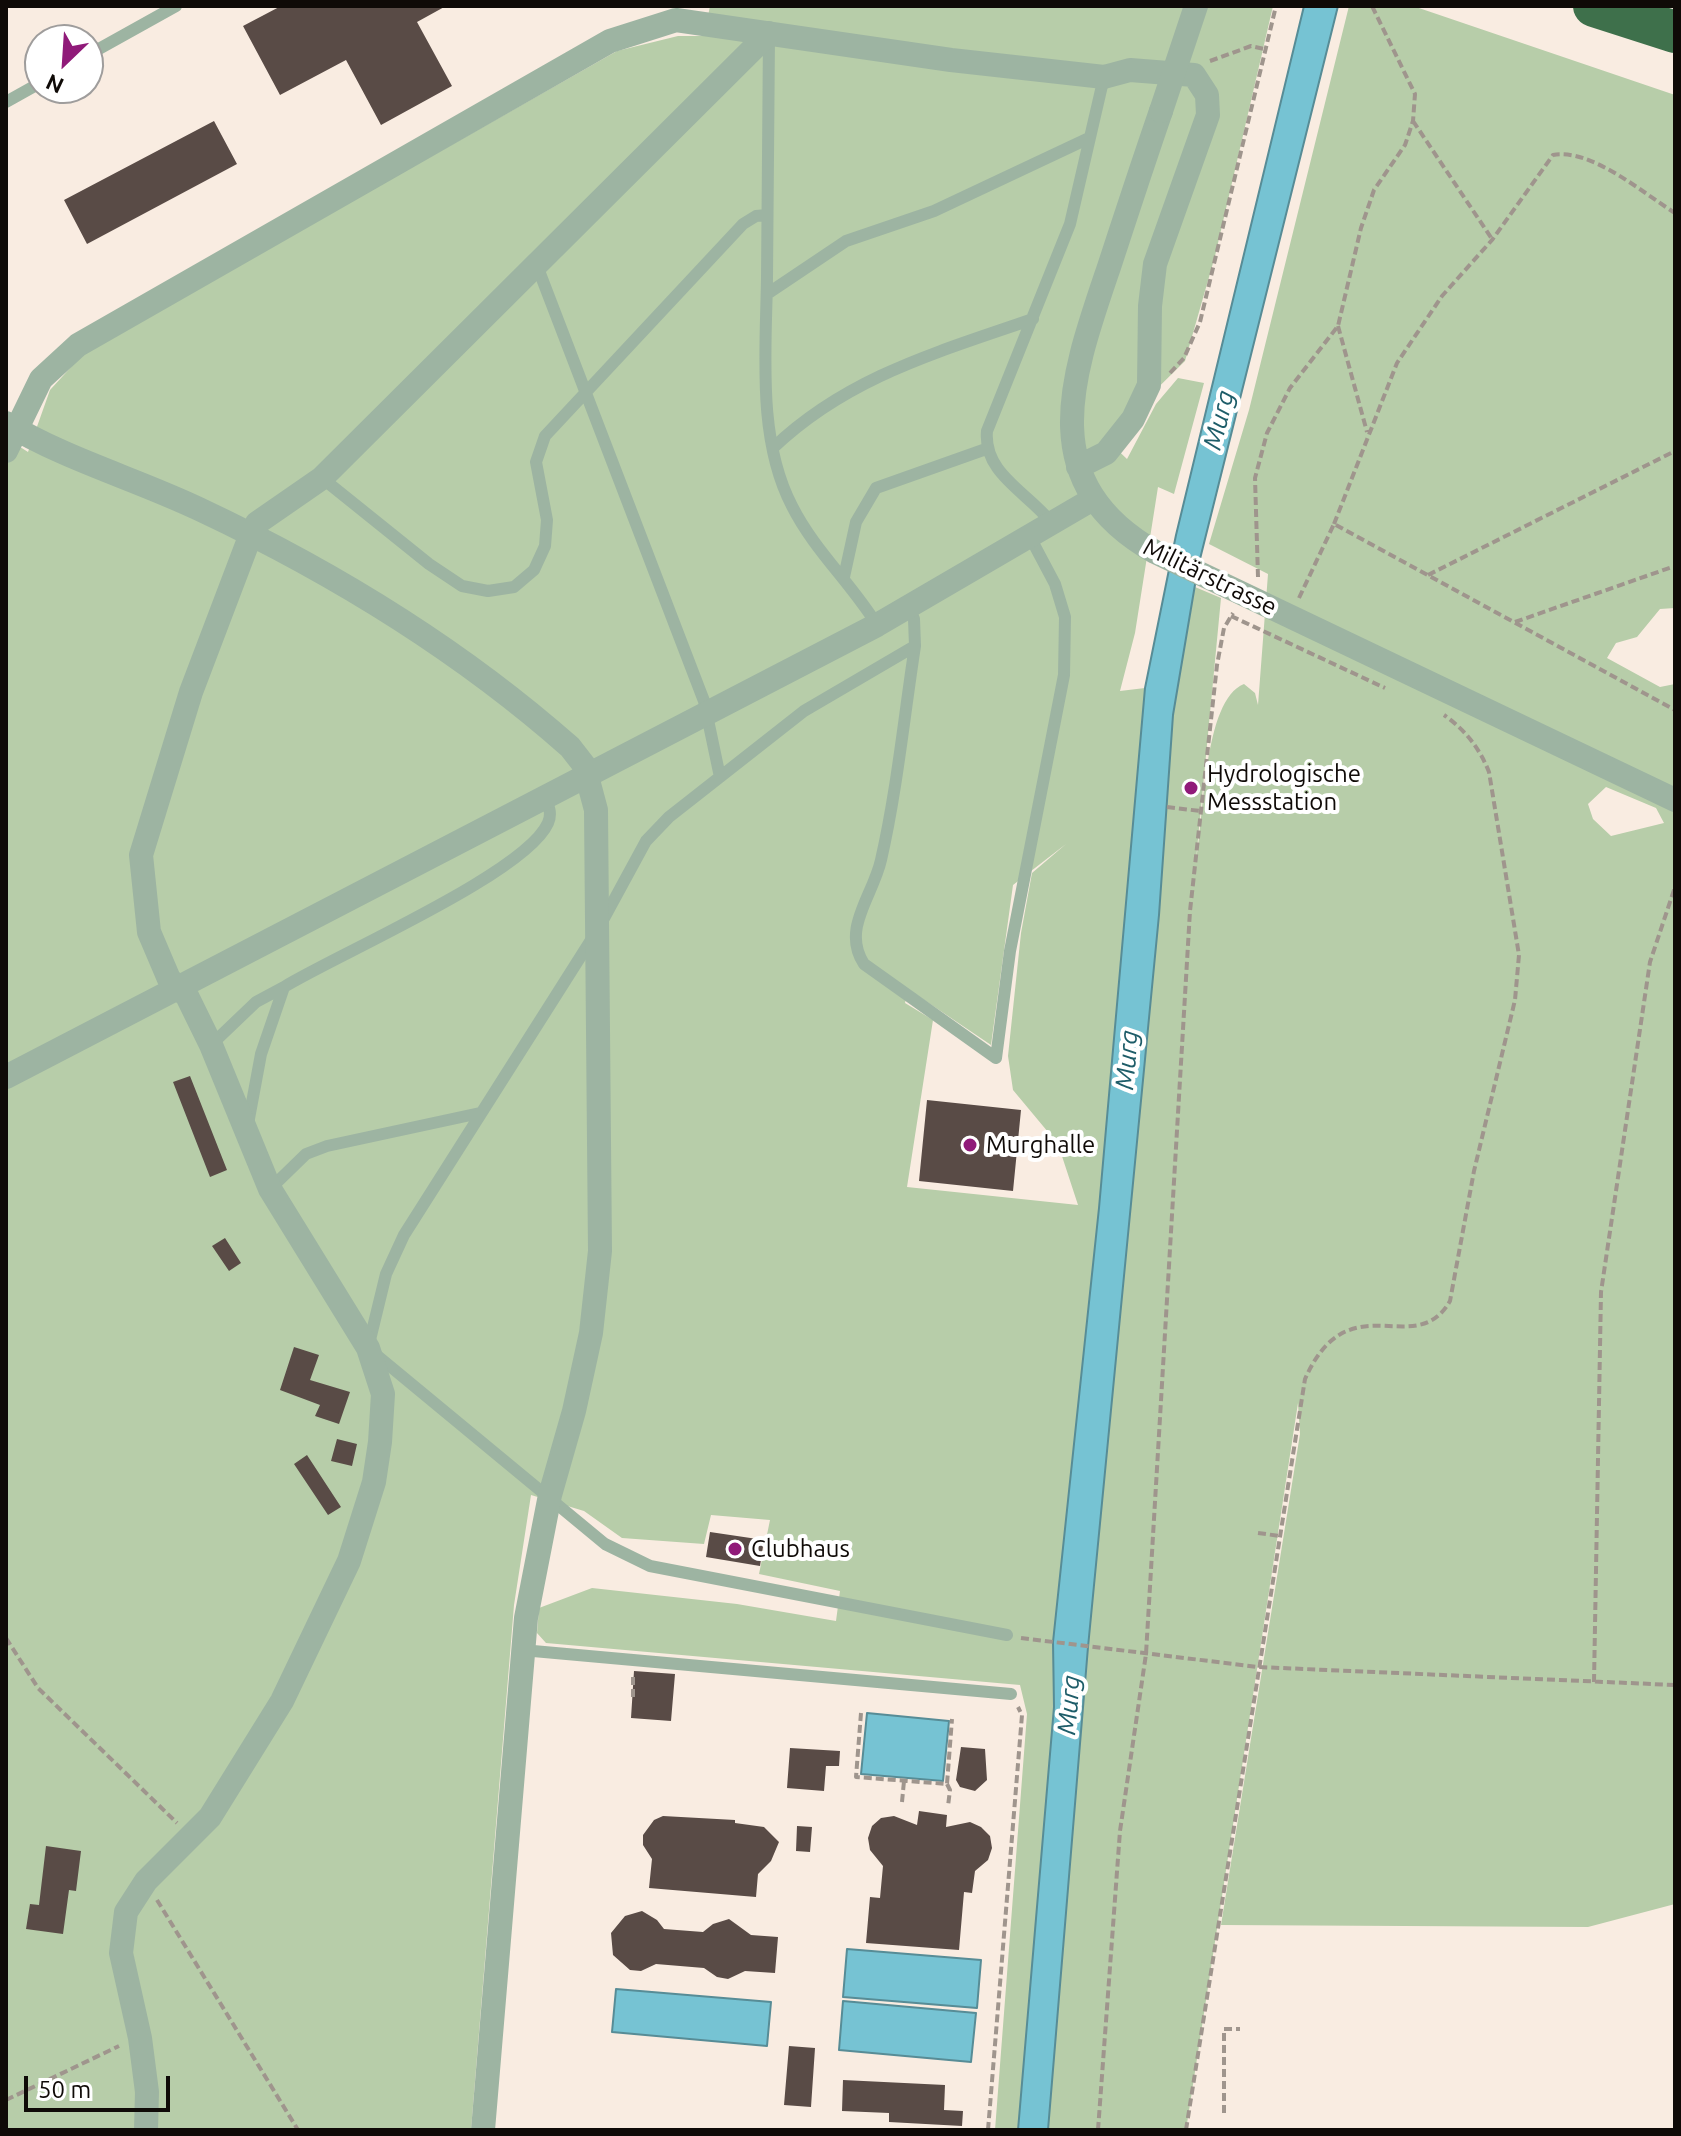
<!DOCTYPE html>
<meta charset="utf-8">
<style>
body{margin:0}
#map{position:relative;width:1681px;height:2136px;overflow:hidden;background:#f9ece1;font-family:Ubuntu,sans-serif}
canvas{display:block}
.frame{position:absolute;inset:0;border:8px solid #0f0a07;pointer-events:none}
.north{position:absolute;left:24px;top:24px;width:80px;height:80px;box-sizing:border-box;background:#fff;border:2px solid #9f9d9c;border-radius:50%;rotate:205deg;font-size:22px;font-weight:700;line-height:32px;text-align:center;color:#0f0a07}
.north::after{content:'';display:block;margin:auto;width:28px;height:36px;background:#901a79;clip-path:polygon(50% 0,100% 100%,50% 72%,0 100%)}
.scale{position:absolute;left:24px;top:2076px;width:146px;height:36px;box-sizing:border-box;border:4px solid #0f0a07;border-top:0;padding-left:10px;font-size:24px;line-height:28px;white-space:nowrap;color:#0f0a07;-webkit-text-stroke:6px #fff;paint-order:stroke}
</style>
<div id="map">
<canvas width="1681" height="2136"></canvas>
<div class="frame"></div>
<div class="north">N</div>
<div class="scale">50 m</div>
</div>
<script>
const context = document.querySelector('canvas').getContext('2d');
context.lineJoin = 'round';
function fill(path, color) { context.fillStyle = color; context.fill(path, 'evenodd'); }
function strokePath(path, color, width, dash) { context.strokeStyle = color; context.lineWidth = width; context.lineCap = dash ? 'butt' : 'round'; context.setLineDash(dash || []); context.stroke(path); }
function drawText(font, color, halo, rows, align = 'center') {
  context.font = font + ' Ubuntu,sans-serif'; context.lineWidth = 8; context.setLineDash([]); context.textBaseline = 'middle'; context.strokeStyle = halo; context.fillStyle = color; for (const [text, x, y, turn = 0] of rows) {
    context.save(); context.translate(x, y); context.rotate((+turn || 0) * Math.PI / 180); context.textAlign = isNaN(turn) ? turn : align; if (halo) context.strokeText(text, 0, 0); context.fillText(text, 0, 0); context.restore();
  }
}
const green = new Path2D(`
 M710 6H1273L1215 256 1185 361 1106 439 1127 459 1156 404 1178 378 1204 383 1174 494 1158 487 1135 633 1120 691 1145 688 1099 1208 1053 1642 1054 1707 1018 2130H995L1027 1714 1020 1685 546 1643 537 1633 539 1608 592 1588 737 1604 836 1621 840 1591 759 1574 770 1520 711 1515 704 1544 622 1538 584 1511 531 1495 514 1605 471 2130H6V438L28 452 50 390 84 353 617 51 678 36H704ZM1066 844 1032 873 1021 933 1008 1056 1013 1090 1058 1144 1078 1205 907 1187 933 1020 905 1003 908 989 991 1045 1013 885Z
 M1349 6H1413L1675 95V608L1660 609 1637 637 1616 643 1607 658 1660 687 1675 684V1904L1588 1927 1221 1925 1300 1434 1298 1403 1186 2130H1048L1088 1647 1159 915 1173 715 1195 587 1221 598 1196 860C1204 820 1203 700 1244 684L1255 693 1258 705 1268 574 1209 544 1249 410ZM1606 787 1656 808 1664 823 1611 836 1593 819 1588 804Z`);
const water = new Path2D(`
 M1304 6H1338L1198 567 1173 715 1159 915 1088 1647 1048 2130H1018L1054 1707 1053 1642 1099 1208 1145 688 1176 535Z
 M867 1713 949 1721 943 1781 861 1774Z
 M847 1949 981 1960 977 2008 843 1997Z
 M616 1989 771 2002 767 2046 612 2032Z
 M843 2001 976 2013 971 2062 839 2050Z`);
const building = new Path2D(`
 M281 6H446L417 22 452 86 381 125 346 60 280 95 243 26Z
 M214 121 237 164 87 244 64 200Z
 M190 1076 227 1170 210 1177 173 1082Z
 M927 1100 1021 1110 1013 1191 919 1181Z
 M225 1238 241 1263 229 1271 212 1246Z
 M294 1347 319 1355 310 1380 350 1392 339 1424 315 1416 320 1405 280 1390Z
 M337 1439 357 1444 352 1466 331 1461Z
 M307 1455 341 1507 328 1515 294 1464Z
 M710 1532 764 1540 760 1566 706 1557Z
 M634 1671 675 1674 671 1721 631 1718Z
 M961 1747 985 1749 987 1780 975 1791 960 1787 956 1780Z
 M790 1748 840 1751 839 1766H826L824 1791 787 1788Z
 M919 1811 947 1815 946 1827 970 1822 981 1827 990 1836 992 1848 988 1860 975 1871 972 1893 964 1892 959 1950 866 1943 870 1897 880 1898 883 1866 870 1850 868 1838 872 1826 881 1818 894 1816 917 1825Z
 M663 1816 735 1820V1823L764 1827 779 1842 771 1861 758 1874 756 1897 649 1888 652 1859 643 1845V1835L654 1820Z
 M797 1826 812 1827 810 1852 796 1851Z
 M46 1846 81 1851 76 1891 69 1890 63 1934 26 1929 30 1904 39 1905Z
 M642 1911 657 1920 664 1929 703 1932 713 1924 729 1919 751 1935 778 1937 775 1973 745 1971 728 1979 717 1977 704 1968 656 1964 641 1971 630 1970 613 1955 611 1933 625 1916Z
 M789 2046 815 2048 811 2107 784 2105Z
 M843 2080 945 2085 944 2110 963 2111 962 2126 889 2122V2113L842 2111Z`);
const path = new Path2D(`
 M1210 61 1251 46 1264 49
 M1413 121 1492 239
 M1338 326 1367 432
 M1170 373 1184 358 1200 322 1276 6
 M1334 524 1397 363 1442 296 1492 240 1553 155C1591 148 1643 193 1675 213
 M1428 575 1675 451
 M1258 577 1255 478 1267 433 1290 388 1338 326 1361 228 1374 190 1405 145 1413 121 1415 94 1372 6
 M1299 598 1334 524 1675 710
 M1231 616 1385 688
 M1515 622 1675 566
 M1167 807 1200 811
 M1258 1533 1280 1536
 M6 1638 38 1688 177 1823
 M1021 1638 1258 1667 1675 1685
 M1594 1682 1601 1292 1650 962 1675 887
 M633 1697V1674
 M861 1713 856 1777 947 1784 952 1719
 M947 1784 950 1790 948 1806
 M902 1802 904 1781
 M157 1900 298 2130
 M6 2100 119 2046
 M1224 2113V2029H1240
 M988 2130 1022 1715 1018 1707
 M1098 2130 1120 1831 1146 1654 1190 911 1217 665 1224 628 1233 613
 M1186 2130 1305 1379C1349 1280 1415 1362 1450 1301L1474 1171 1515 1000 1519 955 1489 772C1479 747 1465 730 1444 715`);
const service = new Path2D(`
 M769 35C768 116 767 197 767 278 766 351 757 439 792 506 814 550 851 583 877 625
 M88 55 176 6
 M6 102 40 83
 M536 263 704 701 720 777
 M767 294 846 241 934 211 1087 139
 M773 448C847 377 938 352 1033 319
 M322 478 429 564 462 586 488 591 514 587 534 570 545 546 547 520 536 462 545 436 743 224 756 216 767 215
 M1051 522C1027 492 983 473 987 431L1070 224 1104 77
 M844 577 856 522 876 488 986 449
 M915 646C904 717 897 790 881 860 873 896 841 929 864 964L996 1058 1010 951 1064 675 1065 617 1055 584 1029 535
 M602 922 646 841 669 817 804 711 915 646 914 619 909 607
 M593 937 404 1235 386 1274 368 1348 605 1544 650 1566 1007 1635
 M211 1045 256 1002 284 987
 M248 1124 261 1054 284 987C338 954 526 873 548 823 552 814 549 807 546 799
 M270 1189 306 1154 327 1146 480 1113
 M522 1650 1011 1694`);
const minor = new Path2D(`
 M1161 111C1143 163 1126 215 1109 267 1072 376 1032 482 1155 552L1675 800
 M6 423C65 459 136 479 199 509 333 572 459 649 570 747L584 765 596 810 600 1251 591 1333 574 1411 550 1495 526 1618 483 2130
 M6 451 41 379 78 345 610 41 676 20 951 60 1104 77 1130 70 1194 75 1207 95 1208 115 1155 264 1150 306 1149 385 1133 419 1106 453 1078 467
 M6 1077 877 625 1093 499
 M146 2130 147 2092 140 2038 121 1953 126 1912 146 1881 210 1817 282 1701 349 1561 374 1482 380 1442 383 1394 368 1348 270 1189 211 1045 187 996 169 979 149 932 141 855 191 692 251 534 257 523 322 478 769 33`);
const motorway = new Path2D(`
 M1594 6 1675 32`);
const minorBridge = new Path2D(`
 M1161 111 1196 6`);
const markers = [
 [1191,788,8,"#901a79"],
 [970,1145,8,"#901a79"],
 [735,1549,8,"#901a79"]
];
const streetNames = [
 ["Militärstrasse",1210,577,26]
];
const poiNames = [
 ["Hydrologische",1207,774],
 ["Messstation",1207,802],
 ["Murghalle",986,1145],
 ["Clubhaus",751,1549]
];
const waterNames = [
 ["Murg",1219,420,-76],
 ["Murg",1127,1060,-85],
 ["Murg",1069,1705,-85]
];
fill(green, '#b7cda9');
fill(water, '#76c3d3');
strokePath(water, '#578c96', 2);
fill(building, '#594b46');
strokePath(path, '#9f958d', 4, [8, 4]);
strokePath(service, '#9db4a2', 12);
strokePath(minor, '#9db4a2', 24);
strokePath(motorway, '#3e704b', 42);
strokePath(minorBridge, '#9db4a2', 24);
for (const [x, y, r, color] of markers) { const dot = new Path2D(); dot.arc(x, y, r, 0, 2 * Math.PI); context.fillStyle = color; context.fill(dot); strokePath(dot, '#fff', 3); }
drawText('24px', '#0f0a07', '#fff', streetNames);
drawText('24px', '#0f0a07', '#fff', poiNames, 'left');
drawText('italic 26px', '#1e5d69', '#fff', waterNames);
</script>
